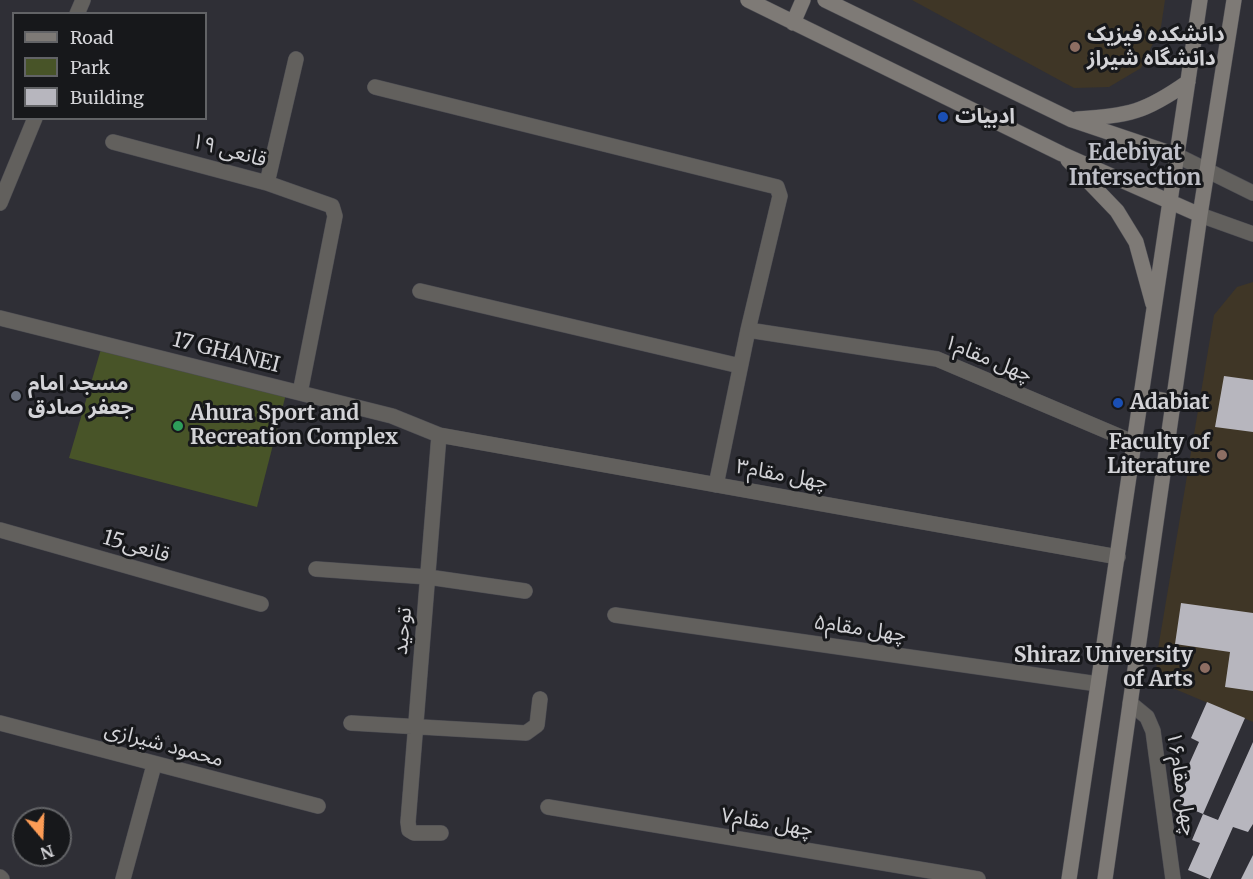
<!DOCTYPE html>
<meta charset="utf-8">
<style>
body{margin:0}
#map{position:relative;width:1253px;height:879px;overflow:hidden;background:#2f2f36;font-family:Merriweather,serif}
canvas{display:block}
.legend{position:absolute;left:12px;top:12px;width:195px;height:108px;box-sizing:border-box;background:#17181b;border:2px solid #626366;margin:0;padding:8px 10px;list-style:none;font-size:18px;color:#d3d3d7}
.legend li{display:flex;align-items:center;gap:12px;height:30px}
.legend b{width:30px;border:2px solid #626366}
.north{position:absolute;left:12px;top:807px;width:60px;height:60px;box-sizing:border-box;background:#17181b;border:2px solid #626366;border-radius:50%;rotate:161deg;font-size:16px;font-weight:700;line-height:24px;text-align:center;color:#d3d3d7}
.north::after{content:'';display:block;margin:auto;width:21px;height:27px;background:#fd9c56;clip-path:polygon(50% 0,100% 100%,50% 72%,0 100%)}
</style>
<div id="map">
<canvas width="1253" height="879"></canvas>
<ul class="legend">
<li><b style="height:8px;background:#7e7a76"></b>Road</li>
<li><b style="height:16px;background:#485428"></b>Park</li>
<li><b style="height:16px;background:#b7b6be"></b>Building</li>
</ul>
<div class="north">N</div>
</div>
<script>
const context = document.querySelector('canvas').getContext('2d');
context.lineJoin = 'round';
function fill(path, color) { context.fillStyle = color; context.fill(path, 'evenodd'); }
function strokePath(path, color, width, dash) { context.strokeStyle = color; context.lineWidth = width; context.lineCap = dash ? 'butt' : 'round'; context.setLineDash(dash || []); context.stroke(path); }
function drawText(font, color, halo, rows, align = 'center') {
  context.font = font + ' Merriweather,"Noto Sans Arabic",serif'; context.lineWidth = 6; context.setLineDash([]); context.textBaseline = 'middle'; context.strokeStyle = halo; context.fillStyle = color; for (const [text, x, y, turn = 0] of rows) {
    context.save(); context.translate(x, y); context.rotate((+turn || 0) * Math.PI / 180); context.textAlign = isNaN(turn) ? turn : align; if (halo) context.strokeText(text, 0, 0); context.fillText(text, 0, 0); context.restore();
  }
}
const education = new Path2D(`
 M912 0H1165L1161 27 1141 68 1109 87 1074 88Z
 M1253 282V722L1156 681 1157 655 1214 315 1237 287Z`);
const green = new Path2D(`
 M101 349 286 394 257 507 69 458Z`);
const building = new Path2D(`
 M1224 376 1253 380V432L1215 427Z
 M1181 603 1253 613V691L1225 687 1230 652 1175 644Z
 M1207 702 1245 718 1203 814 1177 803 1189 775 1185 773 1199 742 1191 738Z
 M1253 742V824L1248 832 1233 827 1210 879 1188 870 1200 843 1192 840 1203 814 1218 820Z
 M1253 855V879H1241Z`);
const pedestrian = new Path2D(`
 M1200 215 1253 234`);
const minor = new Path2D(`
 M375 87 777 187 780 196 748 330 716 485
 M113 142 267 183 332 206 335 216 300 393
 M267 183 296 59
 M420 291 740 366
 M0 318 392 416 439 435 1118 557
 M748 330 937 359 1135 443
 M439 435 408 822 409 830 414 833H441
 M0 530 261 604
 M316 569 428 577 525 591
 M615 615 1098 684
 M1130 703 1147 717 1153 731 1173 879
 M0 723 318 806
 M351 723 526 733 537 725 540 699
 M548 807 978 879
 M0 877 2 879
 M123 879 154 765`);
const tertiary = new Path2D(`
 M77 14 83 0
 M1176 155 1253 193
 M0 203 35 118`);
const secondary = new Path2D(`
 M748 0 1062 154 1200 215
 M825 0 1072 120 1176 155
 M793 23 803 0
 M1077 119C1130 115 1144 113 1188 82
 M1068 160 1117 211 1136 242 1153 304
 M1142 396 1173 402
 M1069 879 1200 0
 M1105 879 1200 215 1234 0`);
const markers = [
 [1075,47,6,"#8d6e63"],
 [943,117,6,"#1a4fb4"],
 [16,396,6,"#6b7280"],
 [1118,403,6,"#1a4fb4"],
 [178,426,6,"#2e9e5b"],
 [1222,455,6,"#8d6e63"],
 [1205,668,6,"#8d6e63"]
];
const poiNames = [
 ["دانشکده فیزیک",1087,35],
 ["دانشگاه شیراز",1087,59],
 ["ادبیات",955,117],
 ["مسجد امام",28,384],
 ["جعفر صادق",28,408],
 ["Adabiat",1130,403],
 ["Ahura Sport and",190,414],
 ["Recreation Complex",190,438],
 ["Faculty of",1210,443,"right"],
 ["Literature",1210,467,"right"],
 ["Shiraz University",1193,656,"right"],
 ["of Arts",1193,680,"right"]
];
const streetNames = [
 ["قانعی ۱۹",229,151,15],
 ["17 GHANEI",226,353,14],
 ["چهل مقام۱",988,359,22],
 ["چهل مقام۳",782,475,10],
 ["15قانعی",136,547,16],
 ["چهل مقام۵",860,629,8],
 ["توحید",403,631,-85],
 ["محمود شیرازی",164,745,15],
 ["چهل مقام۱۶",1181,784,81],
 ["چهل مقام۷",767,823,9]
];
const neighbourhoodNames = [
 ["Edebiyat",1135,154],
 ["Intersection",1135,179]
];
fill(education, '#3f3626');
fill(green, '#485428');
fill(building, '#b7b6be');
strokePath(pedestrian, '#4d4d53', 16);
strokePath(minor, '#4d4d53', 16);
strokePath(tertiary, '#4d4d53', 16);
strokePath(secondary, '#4d4d53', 16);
strokePath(pedestrian, '#62605d', 15);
strokePath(minor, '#62605d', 15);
strokePath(tertiary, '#62605d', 15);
strokePath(secondary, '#7e7a76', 15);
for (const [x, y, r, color] of markers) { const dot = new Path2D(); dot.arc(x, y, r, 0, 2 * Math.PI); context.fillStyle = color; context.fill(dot); strokePath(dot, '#17181b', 2); }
drawText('bold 21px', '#d3d3d7', '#17181b', poiNames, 'left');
drawText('21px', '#d3d3d7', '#17181b', streetNames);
drawText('bold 22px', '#c0c1c9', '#17181b', neighbourhoodNames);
</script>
